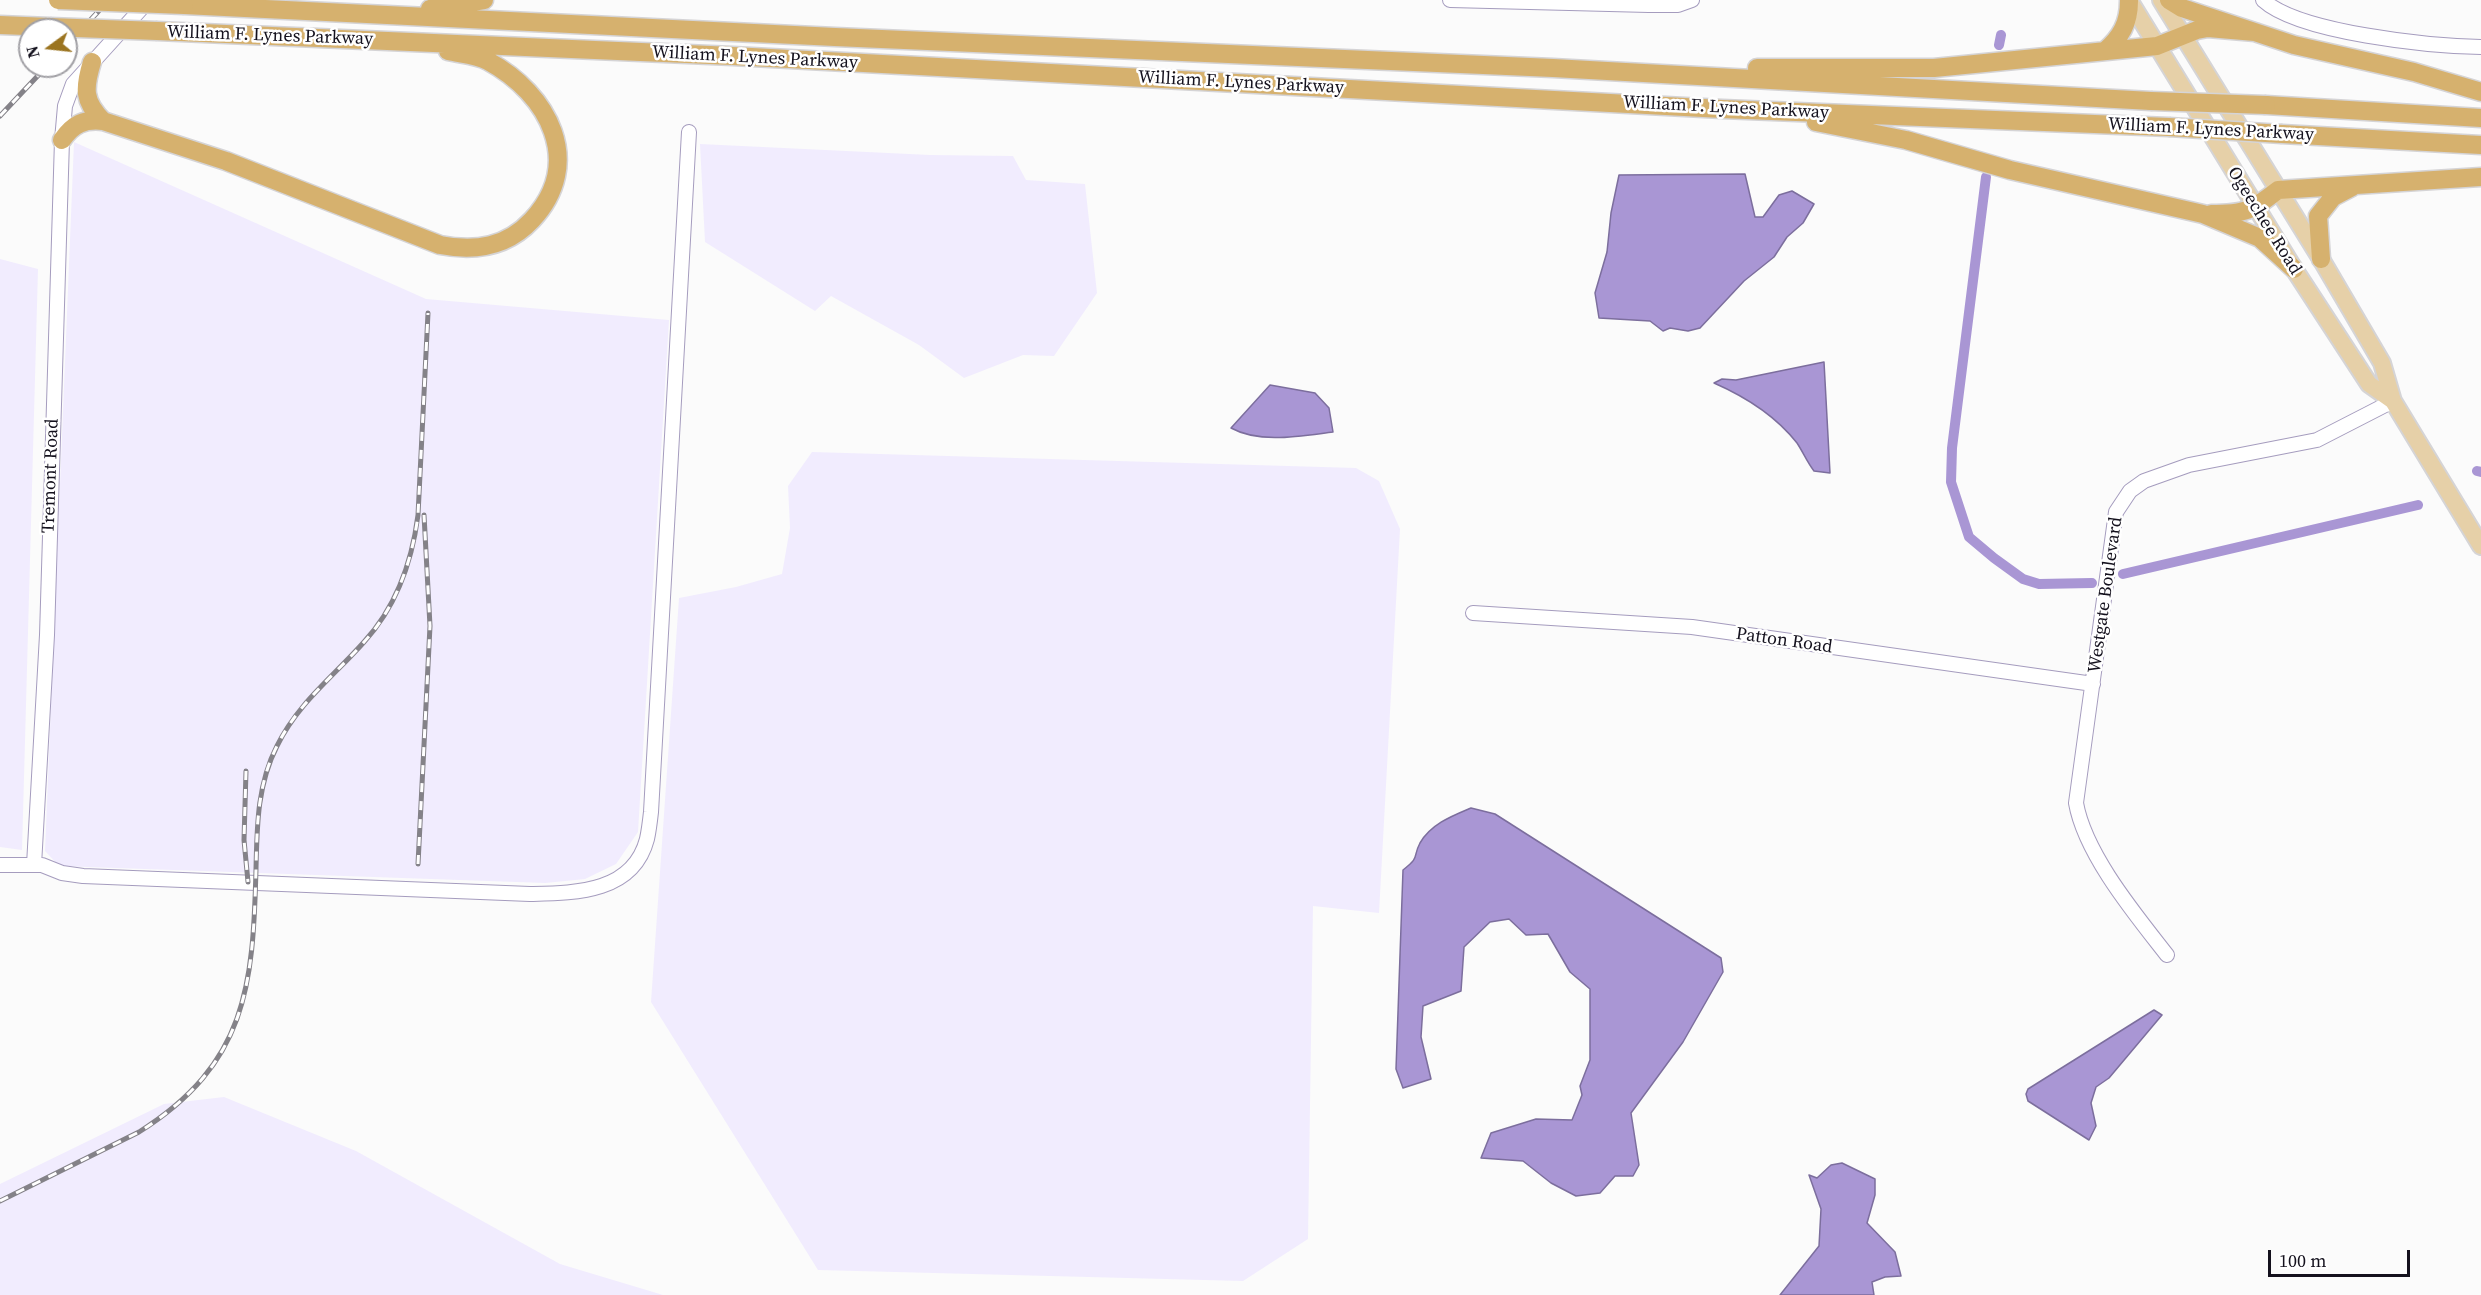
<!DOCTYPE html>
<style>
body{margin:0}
#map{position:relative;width:2481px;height:1295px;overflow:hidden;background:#fbfbfb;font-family:"Source Serif 4",serif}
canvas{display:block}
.north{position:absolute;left:18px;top:18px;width:60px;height:60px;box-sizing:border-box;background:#fff;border:2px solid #a1a0a5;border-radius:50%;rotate:255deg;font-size:16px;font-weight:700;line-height:24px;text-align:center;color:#14111d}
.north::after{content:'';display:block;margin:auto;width:21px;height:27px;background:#9b7420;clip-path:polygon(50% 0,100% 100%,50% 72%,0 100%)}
.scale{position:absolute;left:2268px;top:1250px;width:142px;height:27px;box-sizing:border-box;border:3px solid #14111d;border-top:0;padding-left:8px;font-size:18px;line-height:21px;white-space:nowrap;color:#14111d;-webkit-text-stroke:4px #fff;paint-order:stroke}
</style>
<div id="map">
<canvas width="2481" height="1295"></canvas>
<div class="north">N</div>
<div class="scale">100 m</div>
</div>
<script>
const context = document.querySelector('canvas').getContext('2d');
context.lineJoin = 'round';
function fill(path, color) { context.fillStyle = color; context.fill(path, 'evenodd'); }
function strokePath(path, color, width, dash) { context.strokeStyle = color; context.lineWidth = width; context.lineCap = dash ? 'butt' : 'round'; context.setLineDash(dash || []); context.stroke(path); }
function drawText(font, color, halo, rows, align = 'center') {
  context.font = font + ' "Source Serif 4",serif'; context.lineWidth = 5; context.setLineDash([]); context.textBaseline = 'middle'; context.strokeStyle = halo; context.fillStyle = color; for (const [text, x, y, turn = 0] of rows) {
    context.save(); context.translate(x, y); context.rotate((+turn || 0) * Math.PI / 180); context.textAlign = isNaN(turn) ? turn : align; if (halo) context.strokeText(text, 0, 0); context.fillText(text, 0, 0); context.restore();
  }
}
const built = new Path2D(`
 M74 142 426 299 669 320 638 832 616 864 585 879 545 883 59 866 45 851Z
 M700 144 930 155 1013 156 1026 180 1085 184 1097 293 1054 356 1023 355 964 378 919 345 831 296 815 311 705 242Z
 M0 259 38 269 22 850 0 847Z
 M812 452 1356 468 1379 481 1400 529 1379 913 1313 906 1308 1239 1243 1281 818 1270 651 1002 679 598 736 587 782 574 790 528 788 486Z
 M224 1097 356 1151 560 1264 663 1295H0V1184L164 1104Z`);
const water = new Path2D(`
 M1745 174 1755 217H1763L1779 195 1792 191 1814 204 1803 223 1787 237 1774 257 1744 281 1700 328 1688 331 1670 328 1663 331 1650 321 1599 318 1595 293 1607 252 1611 213 1619 175Z
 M1824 362 1830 473 1814 471C1807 462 1803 452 1797 443 1775 415 1746 397 1714 383L1722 379 1736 380Z
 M1270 385 1315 393 1329 408 1333 432C1301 436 1260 444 1231 428Z
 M1471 808 1495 814 1721 958 1723 972 1683 1042 1631 1113 1639 1165 1633 1176H1615L1600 1193 1576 1196 1551 1183 1523 1161 1481 1158 1491 1133 1536 1119 1572 1120 1582 1095 1580 1086 1590 1060V989L1570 972 1548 934 1526 935 1509 919 1490 922 1464 947 1461 991 1423 1006 1421 1037 1431 1079 1403 1088 1396 1069 1403 870C1421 856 1412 858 1420 843 1431 824 1452 816 1471 808Z
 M2154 1010 2162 1015 2109 1078 2096 1087 2091 1103 2096 1126 2089 1140 2028 1101 2026 1094 2028 1089Z
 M1842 1163 1875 1179V1195L1867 1223 1895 1252 1901 1276 1885 1277 1872 1282 1874 1295H1780L1819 1246 1821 1209 1809 1175 1817 1178 1831 1165Z`);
const canal = new Path2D(`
 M1999 45 2001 35
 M1986 177 1952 448 1951 482 1969 537 1994 558 2023 579 2039 584 2092 583
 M2477 471 2481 472
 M2123 574 2418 505`);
const minor = new Path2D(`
 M1450 0 1649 5H1678L1692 0
 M2263 0C2299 33 2430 46 2481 47
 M1473 613 1692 627 2093 684
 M0 865H42L62 873 83 876 530 894C575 893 633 893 647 839 649 830 650 821 651 812L689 132
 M34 865 47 635 62 140 65 106 73 84 149 0
 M2167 955C2135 914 2085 854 2076 803L2116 512 2130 491 2144 481 2189 465 2317 440 2393 401`);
const major = new Path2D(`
 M2129 0 2294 269 2369 384 2393 401
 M2161 0 2321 259 2382 363 2393 401 2481 546`);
const highway = new Path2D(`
 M2169 0 2182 8 2294 45 2414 72 2481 92
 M184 5 835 37 1553 68 2151 101
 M430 9 484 0
 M0 25 50 27
 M157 31 733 56 1722 109 2169 127
 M2105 51C2121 37 2129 23 2129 1
 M92 62C84 88 83 101 103 121
 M1757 68H1934L2157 46 2197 30 2208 28 2255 32
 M2266 105 2481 118
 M1816 122 1906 140 2010 170 2203 214 2260 238 2294 269
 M2282 134 2481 145
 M62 140C73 124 84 119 103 121L226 161 440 245C476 252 507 247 532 220 585 163 549 94 488 61 477 55 461 54 448 51
 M2211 214C2246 214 2251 211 2278 190L2481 177
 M2321 259 2318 216 2333 197 2352 187`);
const rail = new Path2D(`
 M66 46 109 0
 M0 116 47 66
 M246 771 244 840 248 882
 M418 864 430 626 424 515
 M0 1201 139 1132C247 1064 253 986 256 869 257 827 257 785 277 746 298 703 333 677 364 642 396 607 412 562 418 515L428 313`);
const highwayBridge = new Path2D(`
 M58 0 184 5
 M50 27 157 31
 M2151 101 2266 105
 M2169 127 2282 134`);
const streetNames = [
 ["William F. Lynes Parkway",270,36,2],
 ["William F. Lynes Parkway",755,58,3],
 ["William F. Lynes Parkway",1241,83,3],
 ["William F. Lynes Parkway",1726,108,3],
 ["William F. Lynes Parkway",2211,130,3],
 ["Ogeechee Road",2264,221,58],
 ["Tremont Road",51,476,-88],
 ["Westgate Boulevard",2106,595,-82],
 ["Patton Road",1784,641,8]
];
fill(built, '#f1ecfe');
fill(water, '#a996d4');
strokePath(water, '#7c6e9d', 1.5);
strokePath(canal, '#a996d4', 10);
strokePath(minor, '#a59cbe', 16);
strokePath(major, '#d5d4d6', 20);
strokePath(highway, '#d5d4d6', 21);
strokePath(minor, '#fff', 14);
strokePath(major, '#e6d0a8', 16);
strokePath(highway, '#d6b16e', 18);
strokePath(rail, '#848288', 5);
strokePath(rail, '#fff', 3, [9]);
strokePath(highwayBridge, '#d5d4d6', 21, []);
strokePath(highwayBridge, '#d6b16e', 18);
drawText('18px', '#14111d', '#fff', streetNames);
</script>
